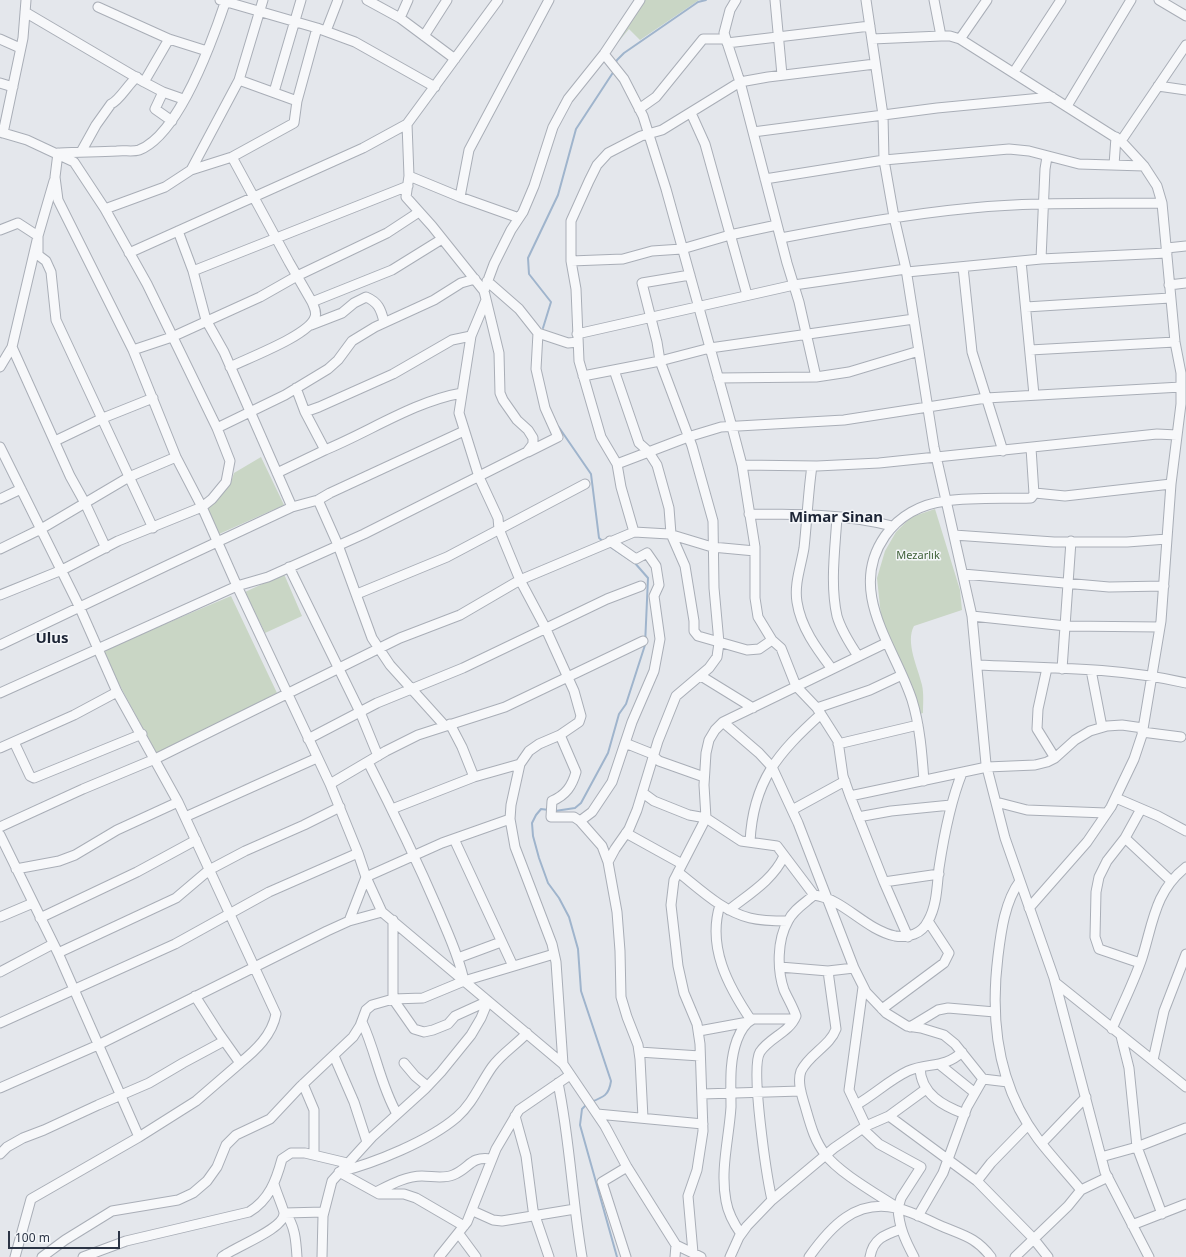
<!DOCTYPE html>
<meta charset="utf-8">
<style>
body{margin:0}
#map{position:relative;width:1186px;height:1257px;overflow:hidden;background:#e4e7ec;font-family:"Noto Sans",sans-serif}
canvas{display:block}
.scale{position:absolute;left:8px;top:1231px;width:112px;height:18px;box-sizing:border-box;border:2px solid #2b3445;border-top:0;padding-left:5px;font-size:12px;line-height:14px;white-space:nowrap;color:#2b3445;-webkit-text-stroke:3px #f4f6f9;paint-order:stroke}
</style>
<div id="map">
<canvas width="1186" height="1257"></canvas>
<div class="scale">100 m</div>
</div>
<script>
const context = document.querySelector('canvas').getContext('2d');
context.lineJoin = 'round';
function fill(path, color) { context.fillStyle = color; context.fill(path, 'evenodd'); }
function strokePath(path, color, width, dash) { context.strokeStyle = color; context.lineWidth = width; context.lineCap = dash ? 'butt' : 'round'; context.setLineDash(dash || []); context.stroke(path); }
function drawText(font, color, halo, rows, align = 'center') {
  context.font = font + ' "Noto Sans",sans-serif'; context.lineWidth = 3; context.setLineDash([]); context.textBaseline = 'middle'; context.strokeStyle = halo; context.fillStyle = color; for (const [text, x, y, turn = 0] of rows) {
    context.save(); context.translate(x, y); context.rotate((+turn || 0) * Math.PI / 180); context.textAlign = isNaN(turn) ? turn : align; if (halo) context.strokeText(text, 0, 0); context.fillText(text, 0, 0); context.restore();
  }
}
const green = new Path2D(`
 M645 0H699L640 40 629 29 610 52 629 20Z
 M261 457 284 505 219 534 206 508 231 482 234 473Z
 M935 509 960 590 962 610 914 626C905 642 918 668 922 685 924 694 923 704 923 713L920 714 906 671 882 626 877 578 885 551 896 532 911 517Z
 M284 574 302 616 265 633 245 592Z
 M231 596 277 693 157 754 101 651Z`);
const stream = new Path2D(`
 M615 64 617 60 624 53 698 2 706 0
 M543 328 551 302 529 274 528 258 558 195 576 129 614 71
 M558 426 591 474 599 538 604 542
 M609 546 630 560
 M549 810 541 809 536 815 532 823 533 836 539 858 548 883 559 898 569 917 578 949 581 991 611 1081C609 1095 604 1097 591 1102
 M555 811 575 808 581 803 608 753 619 714 626 704 645 645 648 578 634 562
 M587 1104 582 1109 580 1125 617 1257`);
const street = new Path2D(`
 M220 0 317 28 355 42 435 87
 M367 0 400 18 455 59
 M736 0 730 10 724 33 740 82 787 263 799 302 816 377 849 372 919 351
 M775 0 782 75
 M866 0 883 115 884 160 894 217 906 269 934 447 972 616 986 764 1005 838 1054 978 1105 1172 1149 1257
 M934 0 941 36
 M1159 0 1186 16
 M98 7 169 39 207 51
 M25 12 144 82 163 92 183 99
 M400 18 408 0
 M326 31 338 0
 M424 36 447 0
 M0 39 20 48
 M872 39 941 36H950L960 39 1121 141 1144 166 1157 186 1162 203 1175 342 1181 373V404L1171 484 1161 621 1142 735 1134 759 1111 807 1087 842 1029 908
 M960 39 987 0
 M727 43 870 26
 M604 54 624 79 643 116 666 189 732 427 742 465 755 547V598L758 617 772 640 781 648 796 686 817 708 838 741 843 776 850 796 987 767 1035 765 1047 762 1055 758 1075 740 1090 731 1107 726 1122 725 1143 728
 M1014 72 1061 0
 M239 80 297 101
 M144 82 169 39
 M0 83 13 87
 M1158 86 1186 90
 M163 92 155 109 172 121
 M274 92 301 0
 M1067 106 1131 0
 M639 109 656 97 703 39H726
 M691 113 705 144 747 295
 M0 132 27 140 74 162 105 209 147 284 217 428 230 461 226 482 212 499 202 507 118 541 62 570 0 595
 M753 132 937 108 1052 97
 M3 133 23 38 26 0
 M1121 141 1186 45
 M81 152 96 125 111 104C120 100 128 84 137 77
 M58 153 55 177 58 200 133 350 176 457 202 507 237 586 330 784 358 853 366 877 382 912 563 1064 605 1126 627 1167 676 1245 701 1257
 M60 153C79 152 98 152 117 151 124 150 133 152 139 150 179 135 213 39 226 0
 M1114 165 1116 137
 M191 170 239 80 263 0
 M409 176 460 197 519 218
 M765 179 884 160 1009 149 1029 151 1079 164 1144 166
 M460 197 469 150 549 0
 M105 209 165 187 191 170 232 157 294 123 297 101 317 28
 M0 230 18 223 38 236
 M178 231 193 271 206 320 224 352 292 507
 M38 236V255L46 261 51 272 56 320 153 528
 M781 238C844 226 907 214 972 208 1035 202 1099 204 1162 203
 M1167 248 1186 246
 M129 253 363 148 407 124 498 0
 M1041 259 1045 169 1047 157
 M571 261 623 259 652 251 682 249 730 235 777 225
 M1021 261 1034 395
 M963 267 972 352 1003 451
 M193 271 408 186
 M907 272 1041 259 1167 253
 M487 281 519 309 538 333 568 343 578 342
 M1169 285 1186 283
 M484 291 494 264 511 230 523 212 534 186 553 127 568 99 604 54 640 0
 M486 300 471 336 459 413 479 477 498 518 499 529 520 580 545 627 574 691 581 716 579 722 560 735 539 744 529 751 520 764 511 805 510 819 515 847 552 944 556 962 563 1064
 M312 302 392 270 442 239
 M1026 307 1170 298
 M311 325 342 313 354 303 366 297C378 302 381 309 384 322
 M577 334 794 285 906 269
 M12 347 70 476 85 503 106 548
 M133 350 172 337 260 297 297 276 387 233 419 212
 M1030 350 1175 342
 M0 367 12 347 38 236 54 181
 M230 367C248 358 310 335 315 317 317 312 314 307 312 302L289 262 232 157
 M614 370 639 443 648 451 657 465 669 508 671 534 685 566 694 621V631L698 636 747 650 759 649 772 640
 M583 376 660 361 710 348 914 319
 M718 378 816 377
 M296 388 305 412 319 407 393 374 452 340 471 336
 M305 412 325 450C369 432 415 401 462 393
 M217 428 285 395 328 369 338 360 352 341 375 327 434 300 461 283 475 279
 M55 441 103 418 153 398
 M0 447 79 606 117 692 178 802 276 1014C272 1035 256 1050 240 1063
 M1031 448 1034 494
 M528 452 558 437 545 408 536 369 538 333
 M617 464 688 437 721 427 844 420 986 398 1181 387
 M742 465 817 466 879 463 1157 434 1177 435
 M812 466C808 493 807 521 804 548 801 566 794 584 797 602 801 628 817 649 832 669
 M277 473 325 450
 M0 499 21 489
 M318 500 338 545 372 638 390 665 445 726
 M749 514C797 514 846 514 892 526
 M837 517C835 549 830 585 837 616 841 630 850 644 858 656
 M634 532 621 487 617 464 601 437 579 361 576 289 571 261V221L589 181 597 165 608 153 641 136 662 130 740 82 768 77 875 64
 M954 535 1054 542H1127L1167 539
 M0 549 41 529 129 477 176 457
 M289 567 360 712 378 756
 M963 574 1109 587 1164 586
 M357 594 447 557 585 484
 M972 616 1066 626 1160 627
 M0 645 168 565 292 507 318 500 330 493 464 431
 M977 665C1047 668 1117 667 1186 683
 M1047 668 1038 709 1037 729 1055 758
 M1062 669 1071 541
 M1091 670 1102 727
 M701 676 753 708
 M0 693 237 586 268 577 364 534 527 452 533 444V438L528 430 517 420 503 400 500 393 499 353 484 291 432 226 406 197 409 176 407 124
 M817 708 870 690 902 675
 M723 722 759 753 772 767 798 823 854 968 866 992 886 1013 907 1026 921 1028 944 1035 955 1044 983 1079 1008 1082
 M450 724 462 747 474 777
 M1142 732 1181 737
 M560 735 576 772C572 786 566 795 552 801L551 817H574L580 821 592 812 612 782 632 722 654 671 660 639 654 596 659 585 656 566 647 553 636 559 610 541
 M308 739 377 703 463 668 607 599 641 586
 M14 742 30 776 34 778 142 734
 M625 743 650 753 659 761 704 777
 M838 744 918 725
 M0 748 74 715 117 692
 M368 762C393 811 417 861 439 912 448 934 459 956 464 981
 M924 781C922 754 920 726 912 700 895 647 846 592 885 536 899 516 921 504 946 501 973 497 1004 499 1031 498L1035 493 1065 496 1171 484
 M330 784 386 751 418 735 505 707 643 641
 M643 793 654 801 689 815 706 818 741 841 777 846 814 895C844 899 864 929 895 936 908 938 922 934 928 921 937 906 937 885 939 868 944 835 950 803 962 773
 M850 796 884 882 908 937
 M1116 798 1158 816 1186 831
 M996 802 1027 810 1106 813
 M392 809 474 777 520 764
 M1141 809 1125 838 1170 880
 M792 810 845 781
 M185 817 317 758
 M858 817 891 811 951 805
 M580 821 602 846 608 862 617 912 620 951 621 997 627 1017 638 1045 640 1059 643 1118
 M0 827 83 789 155 759 400 638 460 615 520 580 634 532 669 534 712 547 755 551
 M626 833 682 864
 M0 835 58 953 139 1137 31 1199 15 1257
 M1125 838 1107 861 1099 877 1096 892 1095 937 1099 949 1140 963
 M454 839 513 966
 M750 842C753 781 778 753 821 714
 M608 862 615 849 629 829 637 810 658 741 676 696 709 668 717 657 719 643 714 588 713 521 692 446 660 361 657 342 642 283 690 275
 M16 869 59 861 75 855 117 830 178 802
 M678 872C701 890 722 911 750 918 762 921 776 921 788 921
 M1020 881C1005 901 1001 931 998 956 990 1020 998 1086 1038 1139 1051 1156 1067 1173 1081 1190
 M884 882 939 874
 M720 905C707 947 728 986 751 1020
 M729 910C749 894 773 880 784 856
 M0 917 33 903
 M40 918 137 872 196 840
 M393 920V999L414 1029 424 1032 433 1030 448 1024 455 1016 488 1001
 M349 921 366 877 442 843 510 819
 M58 953 176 898 209 870 245 851 304 825 340 807
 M458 958 501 942
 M780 967 828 971 854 968
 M828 971 836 1029C830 1046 809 1054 801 1071 797 1082 802 1096 805 1106 810 1123 814 1140 825 1154 839 1173 877 1194 898 1208 899 1227 905 1240 914 1257
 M0 972 53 944
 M1056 983 1186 1087
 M863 987 849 1090 866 1126
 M882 1009 944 963 949 953 928 921
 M362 1022C376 1052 380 1084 397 1114
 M0 1023 175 944 269 892 358 853
 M910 1027 938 1010 948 1008 995 1012
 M1112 1029C1122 1005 1134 982 1142 958 1153 923 1155 891 1186 867
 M699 1031 748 1022
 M1121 1036 1129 1068 1137 1147 1162 1214
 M639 1052 700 1056
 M334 1056 354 1102 367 1142
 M1153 1060 1164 1011 1186 954
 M404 1063 415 1076 427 1086
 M939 1064 975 1093
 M920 1068C921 1094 943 1106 965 1114
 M558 1083C570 1140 572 1199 582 1257
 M303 1084 314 1110V1154
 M0 1088 98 1045 327 931 349 921 382 912
 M702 1094 801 1091
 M856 1105C874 1095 889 1080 908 1071 928 1062 944 1069 962 1052
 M597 1114 703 1124
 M515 1116 526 1156 533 1210 549 1257
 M889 1116 977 1181 1033 1238 1048 1257
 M863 1129 879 1144 921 1167 901 1198 898 1208
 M139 1137 196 1101 240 1063 218 1032 195 996
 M1042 1143 1086 1097
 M0 1154 7 1147 23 1138 44 1130 98 1105 149 1083 183 1063 224 1041
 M1101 1157 1137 1147 1186 1128
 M339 1172C375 1163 429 1141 457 1117 473 1103 480 1084 492 1067 501 1054 516 1045 527 1033
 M339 1172 379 1194H404L416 1198 464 1226
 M977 1181 991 1163 1028 1125
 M376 1192C390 1185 406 1176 422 1176 432 1176 443 1179 453 1175 470 1168 470 1156 491 1159
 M772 1200C767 1178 750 1068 760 1052 770 1037 789 1033 796 1016 793 1007 788 999 784 990 777 970 777 940 788 921 793 910 805 903 814 895
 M473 1211 493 1220 502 1221 575 1209
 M285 1213C295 1225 296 1241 297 1257
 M285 1213 324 1212
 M918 1216 943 1173 967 1107 983 1079
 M1132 1225 1186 1204
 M459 1234 476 1257
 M741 1234C734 1224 728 1213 726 1201 720 1170 729 1138 731 1107 731 1084 729 1062 737 1040 740 1032 745 1023 753 1019H794
 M693 1253 688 1196 697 1170 703 1131 700 1044 697 1024 684 993 678 966 671 905 674 880 706 818 704 785 706 753 709 740 715 730 723 722 886 643
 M42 1257 65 1240 112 1211 178 1200 193 1193 207 1181 217 1167 226 1145 236 1135 270 1119 300 1087 353 1037 360 1026 366 1010 372 1005 393 999 423 998 464 981 554 954
 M83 1257 126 1241 249 1212C269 1200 276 1181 282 1159L291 1153H305L347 1163
 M222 1257C234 1247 285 1229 284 1213 284 1210 275 1189 274 1184
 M322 1257 323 1216 332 1181 372 1137 425 1089 441 1072 471 1035 481 1018 488 1001
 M439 1257 467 1222 496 1149 519 1110 570 1075
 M626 1257 602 1182 627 1167
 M675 1257 676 1245
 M730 1257 739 1237 747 1226 772 1200 834 1148 866 1126 889 1116 926 1089
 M809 1257C831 1226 856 1199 896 1208 911 1211 926 1219 939 1225 961 1235 975 1236 991 1257
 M870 1257C873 1239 884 1235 901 1229
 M1015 1257 1068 1206 1081 1190 1108 1177`);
const parkNames = [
 ["Mezarlık",918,556]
];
const districtNames = [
 ["Mimar Sinan",836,518],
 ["Ulus",52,639]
];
fill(green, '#c9d6c5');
strokePath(stream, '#9fb4cc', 2);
strokePath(street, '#a9aeb7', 11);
strokePath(street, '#f7f8fa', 9);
drawText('11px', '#3f6138', '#f4f6f9', parkNames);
drawText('bold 15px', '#1d2536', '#f4f6f9', districtNames);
</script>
